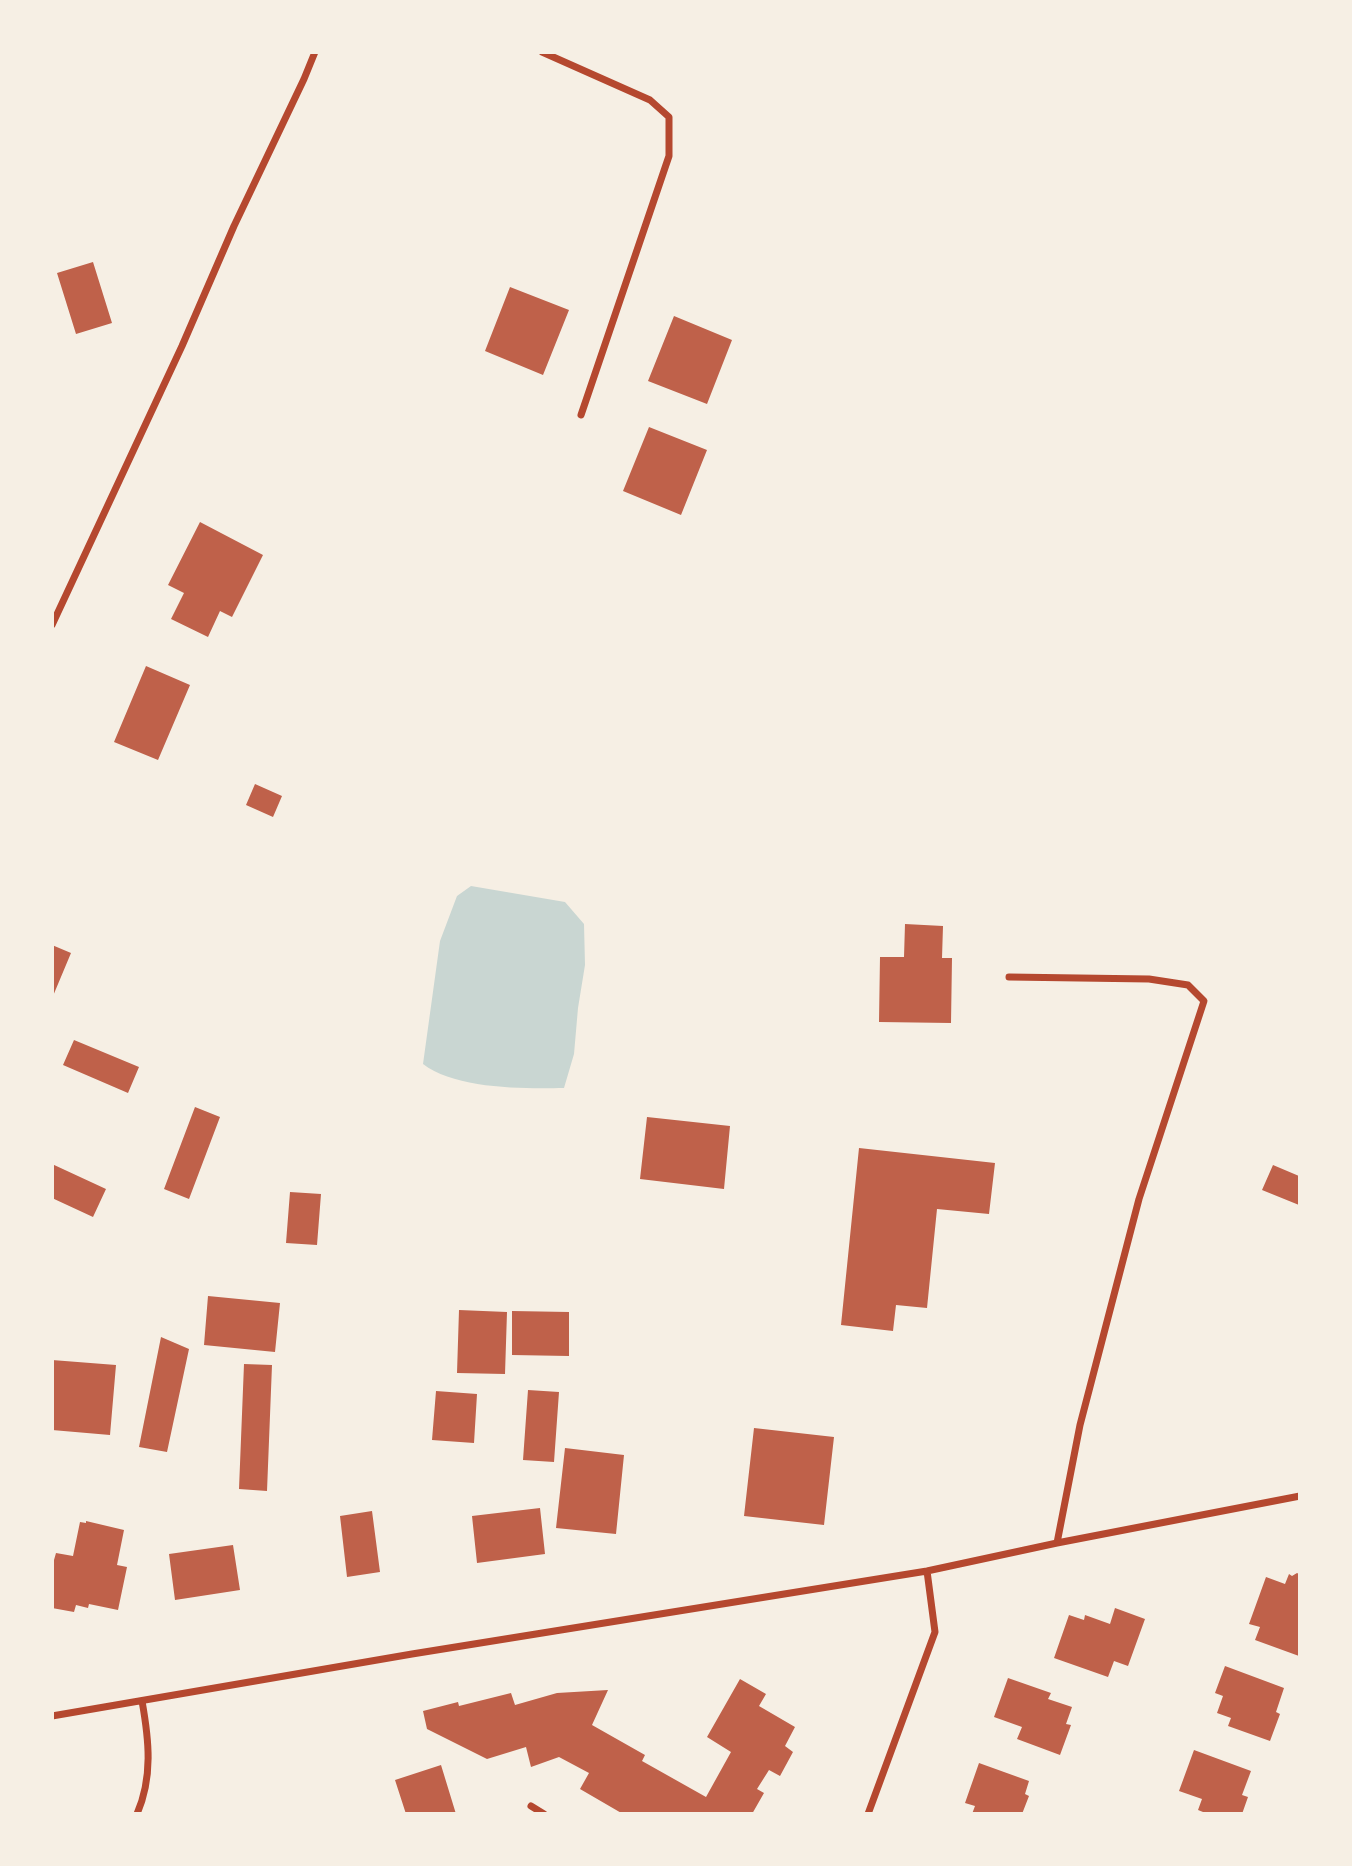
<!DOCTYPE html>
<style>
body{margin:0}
#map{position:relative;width:1352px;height:1866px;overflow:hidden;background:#f6efe4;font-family:"DM Sans",sans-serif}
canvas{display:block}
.frame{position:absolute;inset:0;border:54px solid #f6efe4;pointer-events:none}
</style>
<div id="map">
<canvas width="1352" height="1866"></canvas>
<div class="frame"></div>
</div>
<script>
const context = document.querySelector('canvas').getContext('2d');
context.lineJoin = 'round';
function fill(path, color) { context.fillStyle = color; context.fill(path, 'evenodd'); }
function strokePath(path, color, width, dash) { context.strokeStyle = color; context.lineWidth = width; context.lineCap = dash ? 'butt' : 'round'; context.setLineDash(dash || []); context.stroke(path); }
const water = new Path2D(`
 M471 886 565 902 584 924 585 965 578 1008 574 1054 564 1088C524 1089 455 1089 423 1064L440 941 457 896Z`);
const building = new Path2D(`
 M93 262 112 323 76 334 57 273Z
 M510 287 569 310 543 375 485 351Z
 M674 316 732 340 707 404 648 381Z
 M649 427 707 450 681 515 623 491Z
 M200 522 263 555 232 617 220 611 208 637 171 619 184 593 168 585Z
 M146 666 190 685 158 760 114 742Z
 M255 784 282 796 273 817 246 805Z
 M905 924 943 926 942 958H952L951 1023 879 1022 880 957H904Z
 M52 945 71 953 53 996H52Z
 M74 1040 139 1067 128 1093 63 1065Z
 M195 1107 220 1117 189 1199 164 1189Z
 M647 1117 730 1126 724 1189 640 1179Z
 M859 1148 995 1163 989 1214 937 1209 927 1308 896 1305 893 1331 841 1325Z
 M52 1164 106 1189 93 1217 52 1198Z
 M1273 1165 1299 1176V1205L1262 1190Z
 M290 1192 321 1194 317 1245 286 1243Z
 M208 1296 280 1303 275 1352 204 1345Z
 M459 1310 507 1312 505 1374 457 1373Z
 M512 1311 569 1312V1356L512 1355Z
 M161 1337 189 1349 167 1452 139 1447Z
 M52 1360 116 1365 110 1435 52 1430Z
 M244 1364 272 1365 267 1491 239 1489Z
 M528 1390 559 1392 554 1462 523 1460Z
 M436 1391 477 1394 474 1443 432 1440Z
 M754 1428 834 1437 824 1525 744 1516Z
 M565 1448 624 1455 616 1534 556 1528Z
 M540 1508 545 1554 477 1563 472 1516Z
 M372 1511 380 1572 347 1577 340 1516Z
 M86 1521 124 1530 117 1565 127 1567 118 1610 89 1604 88 1608 76 1605 74 1612 52 1608V1567L56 1553 73 1556 80 1522 86 1523Z
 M233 1545 240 1590 175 1600 169 1554Z
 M1297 1573 1299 1574V1656L1255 1640 1260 1627 1249 1624 1266 1577 1285 1584 1289 1574 1292 1576Z
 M1115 1608 1145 1619 1128 1666 1114 1661 1108 1677 1054 1658 1069 1615 1084 1620 1085 1615 1110 1624Z
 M1225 1666 1284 1688 1276 1712 1280 1714 1270 1741 1228 1726 1231 1718 1217 1713 1223 1696 1215 1693Z
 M1008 1678 1051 1693 1048 1699 1072 1707 1066 1724 1071 1725 1060 1755 1017 1739 1022 1727 994 1717Z
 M740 1679 766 1694 759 1706 795 1727 785 1746 793 1752 780 1776 769 1770 757 1789 764 1793 752 1814H623L580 1789 589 1773 559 1757 531 1767 526 1747 487 1759 427 1729 423 1711 458 1702 459 1706 511 1693 515 1705 557 1693 608 1690 592 1725 645 1755 642 1761 706 1797 731 1752 707 1737Z
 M1194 1750 1251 1771 1242 1795 1248 1797 1242 1814H1208L1198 1810 1202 1799 1179 1791Z
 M979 1763 1029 1781 1025 1794 1029 1796 1022 1814H972L975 1806 965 1803Z
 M441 1765 456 1814H406L395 1780Z`);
const minor = new Path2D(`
 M542 52 650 100 669 117V156L581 415
 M52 625 182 346 234 226 304 79 315 52
 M1009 977 1149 979 1188 985 1204 1001 1139 1199 1080 1425 1057 1543
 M52 1716 412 1654 927 1571 1057 1543 1300 1496
 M531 1806 544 1814
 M137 1814C153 1777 149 1740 142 1701
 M868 1814 935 1632 927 1571`);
fill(water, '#c9d6d2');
fill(building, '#bf614a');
strokePath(minor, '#b5482f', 7);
</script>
